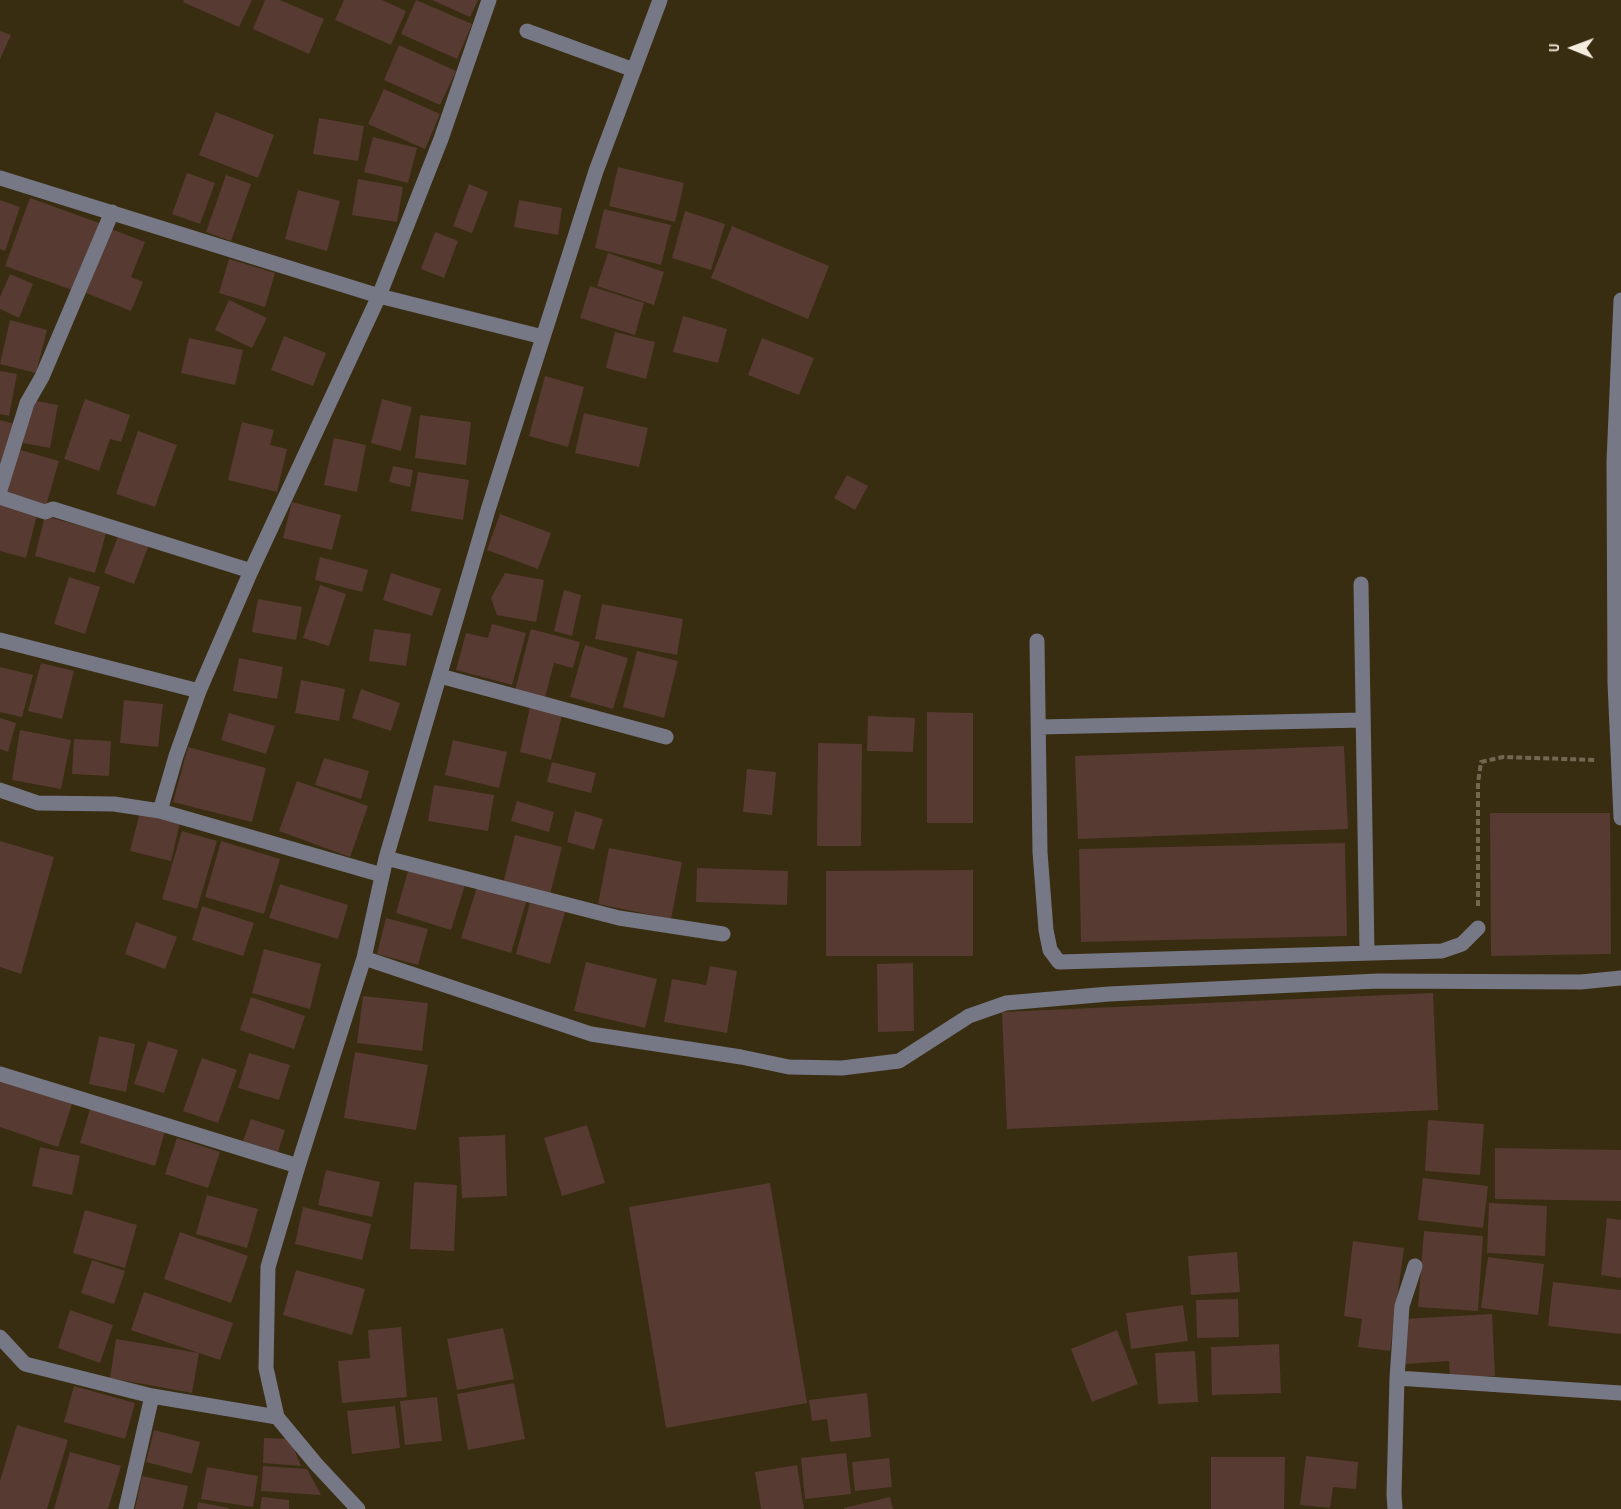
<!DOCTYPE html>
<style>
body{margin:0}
#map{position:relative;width:1621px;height:1509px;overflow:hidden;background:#382c11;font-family:"Sofia Sans Condensed",sans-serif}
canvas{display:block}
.north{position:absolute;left:1543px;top:18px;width:60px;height:60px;-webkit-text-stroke:4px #382c11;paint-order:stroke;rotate:271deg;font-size:16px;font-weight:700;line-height:24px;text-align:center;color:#f4ecdd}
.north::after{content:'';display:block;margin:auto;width:21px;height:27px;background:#f4ecdd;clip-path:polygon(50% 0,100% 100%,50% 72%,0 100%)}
</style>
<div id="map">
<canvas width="1621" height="1509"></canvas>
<div class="north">U</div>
</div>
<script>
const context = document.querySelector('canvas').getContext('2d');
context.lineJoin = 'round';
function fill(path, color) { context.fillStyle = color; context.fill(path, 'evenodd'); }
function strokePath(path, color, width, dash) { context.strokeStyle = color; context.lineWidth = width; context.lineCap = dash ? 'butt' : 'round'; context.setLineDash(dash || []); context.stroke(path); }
const building = new Path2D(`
 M184 0H252L239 27 183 2Z
 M265 0H280L324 19 309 54 253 29Z
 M344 0H382L406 11 391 45 335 20Z
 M416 0 472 24 457 59 401 34Z
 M432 0H478L470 17Z
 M0 31 11 35 0 59Z
 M399 45 456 71 440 105 384 80Z
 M384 89 440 114 425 149 368 124Z
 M216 112 274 135 258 178 199 155Z
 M319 118 364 126 358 161 313 154Z
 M373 137 417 148 408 183 364 172Z
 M618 167 684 183 675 222 609 206Z
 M187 173 215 183 200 224 172 214Z
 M226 175 251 184 231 241 206 232Z
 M358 179 403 187 397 222 352 215Z
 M469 184 488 192 472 233 453 226Z
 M298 190 340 201 327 251 285 239Z
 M30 198 99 223 75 291 5 266Z
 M0 200 20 207 5 251 0 249Z
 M519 200 562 208 558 235 514 227Z
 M604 209 671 225 661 265 595 248Z
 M685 211 725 224 711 270 672 258Z
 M732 226 829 266 808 319 711 278Z
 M111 229 145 242 131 277 143 282 131 311 86 293Z
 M435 232 458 241 444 278 421 269Z
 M608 253 664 272 654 305 597 286Z
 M229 259 275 273 265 307 219 293Z
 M10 274 33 284 19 318 0 309V297Z
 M590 286 644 303 635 335 580 318Z
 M229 300 267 318 252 348 215 330Z
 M683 316 727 329 718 363 673 352Z
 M10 320 47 330 36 373 0 364Z
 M615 332 655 342 646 379 606 368Z
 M284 336 326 353 313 386 271 370Z
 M189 338 243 350 235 385 181 373Z
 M762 338 814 358 799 395 748 375Z
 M0 371 17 374 9 416 0 414Z
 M545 376 584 387 568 447 529 436Z
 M85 399 130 415 121 442 110 439 99 471 64 459Z
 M382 399 412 407 401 451 371 443Z
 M31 400 58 405 50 448 23 443Z
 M584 413 648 428 639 467 575 453Z
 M420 415 471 422 466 465 415 458Z
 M0 420 15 424 0 472Z
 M242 422 274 430 270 445 287 449 277 492 228 480Z
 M138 431 177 445 155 507 116 494Z
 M334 438 366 445 357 492 324 485Z
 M17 449 59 461 45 509 3 496Z
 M393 466 413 470 410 487 389 482Z
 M418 472 469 480 463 520 411 511Z
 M847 475 868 486 855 510 834 498Z
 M0 501 38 511 26 558 0 551Z
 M292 502 341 515 332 550 283 538Z
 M500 514 551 533 538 569 487 550Z
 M45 516 106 533 95 573 35 556Z
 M120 531 150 542 134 584 104 573Z
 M320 557 368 570 362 592 315 580Z
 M391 573 441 589 432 616 383 600Z
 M505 573 544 580 536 622 497 615 491 598Z
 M69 577 100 587 85 634 54 624Z
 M320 585 346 594 329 646 303 638Z
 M564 590 581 595 572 636 554 631Z
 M258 599 302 607 296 640 252 632Z
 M602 604 683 619 677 655 595 639Z
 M492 624 526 633 512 685 456 670 466 633 488 638Z
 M374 629 411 634 406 666 369 661Z
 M531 629 580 642 573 668 554 663 545 698 515 690Z
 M585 645 628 658 613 709 570 697Z
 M637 651 678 661 664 718 623 707Z
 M239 658 283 667 277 699 233 691Z
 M41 663 74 671 62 719 28 711Z
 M0 667 33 675 22 717 0 712Z
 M301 680 345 689 339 721 295 713Z
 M361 689 400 703 391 731 352 718Z
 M124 700 163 704 158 747 120 743Z
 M530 707 562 715 551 760 520 752Z
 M927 712 973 713V823H927Z
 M229 713 275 726 266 754 221 740Z
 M868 716 915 718 913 752 867 751Z
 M0 718 16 723 8 752 0 749Z
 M20 730 71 740 61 789 12 780Z
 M74 739 111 741 109 776 72 774Z
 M453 740 507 752 499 788 445 775Z
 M818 743 862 744 861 846H817Z
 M1344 746 1348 829 1078 839 1075 756Z
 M188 747 266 768 252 822 173 802Z
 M324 758 369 771 361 799 315 785Z
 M552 762 596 773 591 793 547 782Z
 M747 769 776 772 772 815 743 812Z
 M297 781 368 806 350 857 279 831Z
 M434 785 494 795 488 831 428 821Z
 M517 801 554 812 549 832 511 821Z
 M575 811 603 819 594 850 567 842Z
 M140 812 180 822 171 861 130 851Z
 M1490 813H1610L1611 954 1491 956Z
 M182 831 217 841 197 909 162 899Z
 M515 835 562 847 550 895 503 884Z
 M0 841 54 857 21 974 0 967Z
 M221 841 280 859 264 914 205 897Z
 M1345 843 1347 936 1081 942 1079 849Z
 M609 848 682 862 671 919 598 904Z
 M409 868 465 885 451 930 396 913Z
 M697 868 788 871 787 905 696 902Z
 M973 870V956H826V871Z
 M280 884 348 905 338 939 269 918Z
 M477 887 526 902 511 953 461 938Z
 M530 903 565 912 550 964 516 954Z
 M202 906 254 923 243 956 192 940Z
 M386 918 428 929 418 965 377 954Z
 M136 922 177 937 165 969 125 954Z
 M264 949 321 964 310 1009 252 993Z
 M586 962 657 979 645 1028 574 1011Z
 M913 963 914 1031 878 1032 877 964Z
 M710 966 737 971 727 1033 664 1022 672 979 706 985Z
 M1433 993 1438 1110 1007 1129 1002 1012Z
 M363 996 428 1003 422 1051 357 1043Z
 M251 997 305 1016 294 1049 240 1030Z
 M99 1036 135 1044 126 1092 89 1084Z
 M148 1041 178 1050 164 1093 134 1084Z
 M355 1052 428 1065 416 1130 344 1118Z
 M249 1053 290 1065 279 1100 238 1088Z
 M202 1058 237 1070 218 1123 183 1111Z
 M0 1077 73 1101 58 1147 0 1127Z
 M90 1109 165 1131 155 1166 80 1143Z
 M251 1119 285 1130 278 1152 243 1141Z
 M1428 1120 1484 1124 1480 1175 1425 1171Z
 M587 1125 605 1183 562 1196 544 1138Z
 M505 1135 507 1196 462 1198 459 1137Z
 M177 1138 220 1152 208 1188 165 1174Z
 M40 1147 80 1156 72 1195 32 1186Z
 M1495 1148 1621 1150V1201L1495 1199Z
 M326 1170 380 1182 372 1217 318 1205Z
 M1423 1178 1488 1186 1483 1228 1418 1220Z
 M414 1182 457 1185 454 1251 410 1249Z
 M770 1183 807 1403 666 1428 629 1207Z
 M207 1195 258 1209 247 1248 196 1234Z
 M1489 1203 1547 1206 1545 1256 1487 1253Z
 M303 1207 371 1224 362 1260 295 1244Z
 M85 1210 137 1225 125 1268 73 1253Z
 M1607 1218 1621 1220V1278L1601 1275Z
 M1424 1231 1483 1236 1478 1311 1418 1307Z
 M180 1232 248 1256 231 1303 164 1279Z
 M1353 1241 1404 1248 1390 1351 1358 1347 1362 1319 1344 1316Z
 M1237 1252 1240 1292 1191 1295 1188 1256Z
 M1488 1257 1544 1264 1538 1315 1481 1308Z
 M92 1260 125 1271 114 1304 81 1293Z
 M296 1270 365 1289 352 1335 283 1315Z
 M1553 1282 1621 1290V1334L1548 1326Z
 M144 1292 233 1323 220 1360 131 1330Z
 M1238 1299 1239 1337 1197 1338 1196 1300Z
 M1183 1305 1188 1341 1131 1349 1126 1313Z
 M70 1310 113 1325 100 1363 58 1348Z
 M1492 1314 1495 1376 1450 1378 1449 1361 1406 1364 1404 1319Z
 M401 1327 407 1397 342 1403 338 1361 370 1358 368 1330Z
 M503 1328 514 1379 457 1390 447 1339Z
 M1117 1330 1138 1384 1092 1402 1071 1349Z
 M116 1339 199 1353 192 1393 110 1378Z
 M1279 1344 1281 1393 1212 1395 1211 1347Z
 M1195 1351 1198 1402 1158 1404 1155 1353Z
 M514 1383 525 1439 468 1450 457 1394Z
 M74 1386 135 1403 125 1439 64 1422Z
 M867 1393 871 1437 830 1442 827 1419 812 1421 809 1400Z
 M437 1397 442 1441 405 1445 400 1401Z
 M395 1406 400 1448 352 1454 347 1411Z
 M17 1425 68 1440 47 1509H0V1481Z
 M154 1430 200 1442 192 1474 146 1462Z
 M264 1438 290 1439 301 1466 263 1463Z
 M70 1452 121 1466 108 1509H54Z
 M846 1453 851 1494 805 1499 801 1458Z
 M1306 1456 1358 1462 1356 1489 1333 1487 1330 1508 1300 1505Z
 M1211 1457H1285L1284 1509H1211Z
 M889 1458 892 1487 855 1491 852 1462Z
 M797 1465 804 1509H761L755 1472Z
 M263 1466 307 1469 321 1495 261 1491Z
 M207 1467 258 1476 253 1507 201 1499Z
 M142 1476 188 1486 183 1509H135Z
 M262 1497 289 1500V1509H260Z
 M890 1497 893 1509H844V1508Z
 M198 1502 229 1508V1509H197Z`);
const path = new Path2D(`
 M1478 906V783L1481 762 1503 757 1596 760`);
const minor = new Path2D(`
 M527 31 634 70
 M0 178 379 296 543 337
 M1621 300 1614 461 1615 683 1621 818
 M0 490 27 403 42 377 112 212
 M0 497 45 512 53 509 251 571
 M1361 584 1367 953
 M0 640 199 691
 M1037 641 1040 852 1046 930 1050 950 1059 962 1442 951 1462 944 1478 928
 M440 676 666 737
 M1039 727 1363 720
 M0 790 38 803 114 804 160 811 382 875
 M160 811 176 756 199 691 251 571 379 296 441 139 489 0
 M386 858 619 918 723 934
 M364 958 591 1034 741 1057 789 1067 842 1068 899 1061 969 1016 1006 1003 1109 994 1378 981 1581 982 1621 978
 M0 1074 298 1166
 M1415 1266 1402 1306 1397 1378 1621 1393
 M0 1337 25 1364 152 1396 277 1417
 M126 1509 152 1396
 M358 1509 316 1464 277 1417 266 1368 268 1267 298 1166 364 958 386 858 488 510 596 171 660 0
 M1395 1509 1394 1494 1397 1378`);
fill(building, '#573a31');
strokePath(path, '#726750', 4, [6, 3]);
strokePath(minor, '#777885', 15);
</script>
